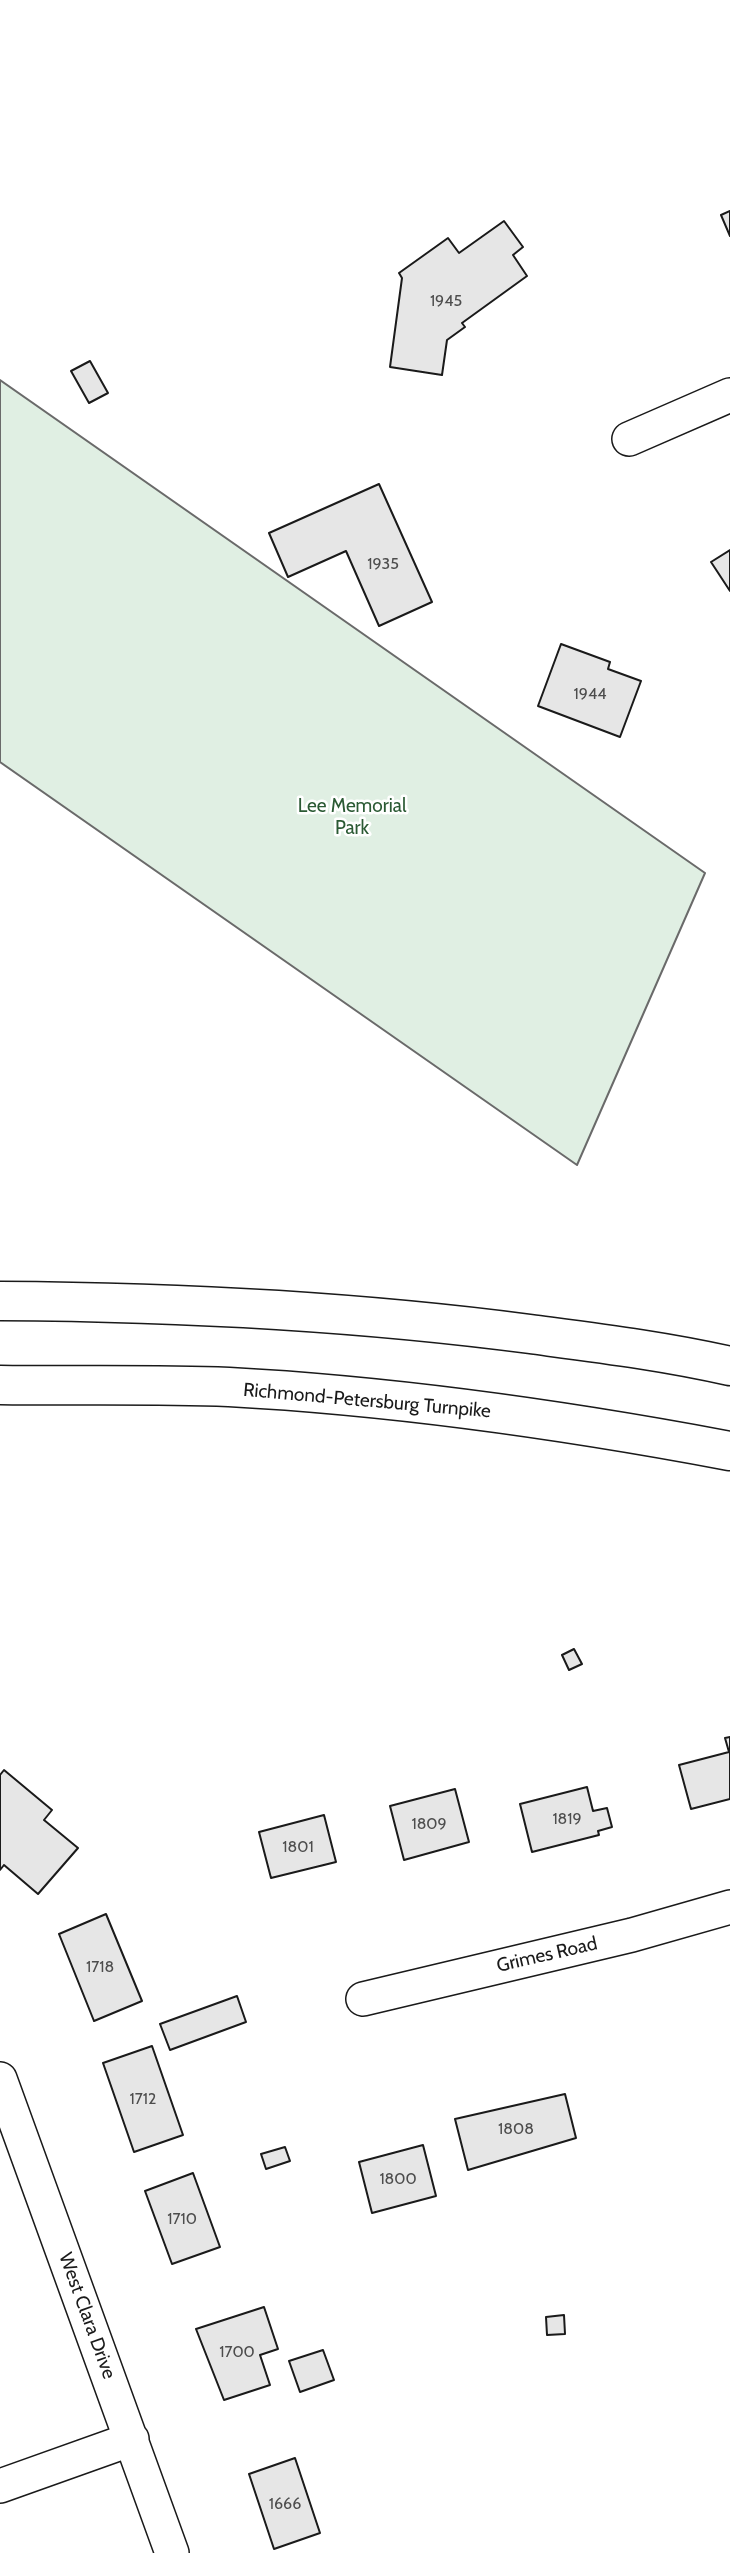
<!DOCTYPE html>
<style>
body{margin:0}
canvas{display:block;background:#fff}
</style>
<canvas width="730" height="2553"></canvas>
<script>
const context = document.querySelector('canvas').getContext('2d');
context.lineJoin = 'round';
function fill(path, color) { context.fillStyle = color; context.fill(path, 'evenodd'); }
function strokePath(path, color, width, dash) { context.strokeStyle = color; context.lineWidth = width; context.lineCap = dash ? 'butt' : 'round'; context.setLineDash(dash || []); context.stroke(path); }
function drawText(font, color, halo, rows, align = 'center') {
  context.font = font + ' Cabin,sans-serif'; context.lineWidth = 5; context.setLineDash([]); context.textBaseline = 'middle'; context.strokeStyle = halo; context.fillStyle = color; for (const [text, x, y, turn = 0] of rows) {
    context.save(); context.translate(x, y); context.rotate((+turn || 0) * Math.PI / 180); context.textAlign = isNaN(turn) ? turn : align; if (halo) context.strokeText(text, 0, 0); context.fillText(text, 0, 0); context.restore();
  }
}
const green = new Path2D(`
 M0 380 705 873 577 1165 0 762Z`);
const building = new Path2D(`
 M730 211V236L721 215Z
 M504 221 523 247 513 255 527 276 462 323 465 327 447 340 442 375 390 367 402 278 399 273 448 238 459 253Z
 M90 361 108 393 89 403 71 371Z
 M379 484 432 602 379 626 346 551 288 577 269 533Z
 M730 550V591L711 562Z
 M561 644 610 662 608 669 641 681 620 737 538 706Z
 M574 1649 582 1664 569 1670 562 1655Z
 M730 1737V1799L691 1809 679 1765 729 1752 725 1738Z
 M4 1770 52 1810 44 1820 78 1848 38 1894 4 1865 0 1870V1775Z
 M587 1787 593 1811 607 1808 612 1827 598 1831 599 1835 532 1852 520 1804Z
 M455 1789 469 1842 404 1860 390 1806Z
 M324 1815 336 1862 271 1878 259 1832Z
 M106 1914 142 2001 94 2021 59 1934Z
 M237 1996 246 2022 170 2050 160 2024Z
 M152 2046 183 2135 134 2152 103 2063Z
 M565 2094 576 2138 468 2170 455 2119Z
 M423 2145 436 2196 372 2213 359 2162Z
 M285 2147 290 2161 266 2169 261 2154Z
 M193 2173 220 2247 172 2264 145 2191Z
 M264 2307 278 2349 260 2355 270 2385 224 2400 196 2329Z
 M564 2315 565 2334 547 2335 546 2317Z
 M323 2350 334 2380 300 2392 289 2361Z
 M295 2458 320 2533 274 2549 249 2474Z`);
const minor = new Path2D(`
 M629 439 730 395
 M363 1999 632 1935 730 1907
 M0 2079 172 2553
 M0 2486 132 2439`);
const motorway = new Path2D(`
 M0 1301C177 1302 354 1311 530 1334 598 1343 664 1351 730 1366
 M0 1385C76 1386 153 1384 229 1387 397 1396 565 1420 730 1451`);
const numberNames = [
 ["1945",446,301],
 ["1935",383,564],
 ["1944",590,694],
 ["1819",567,1819],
 ["1809",429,1824],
 ["1801",298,1847],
 ["1718",100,1967],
 ["1712",143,2099],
 ["1808",516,2129],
 ["1800",398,2179],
 ["1710",182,2219],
 ["1700",237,2352],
 ["1666",285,2504]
];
const parkNames = [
 ["Lee Memorial",352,806],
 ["Park",352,828]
];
const streetNames = [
 ["Richmond-Petersburg Turnpike",367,1401,5],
 ["Grimes Road",547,1955,-13],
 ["West Clara Drive",87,2316,70]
];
fill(green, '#e0efe3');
strokePath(green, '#6a6a6a', 2);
fill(building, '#e6e6e6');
strokePath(building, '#1a1a1a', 2);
strokePath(minor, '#1a1a1a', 36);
strokePath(motorway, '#1a1a1a', 41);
strokePath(minor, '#fff', 33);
strokePath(motorway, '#fff', 38);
drawText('16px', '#4d4d4d', null, numberNames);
drawText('19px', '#2b5a34', '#fff', parkNames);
drawText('19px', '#1a1a1a', '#fff', streetNames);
</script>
